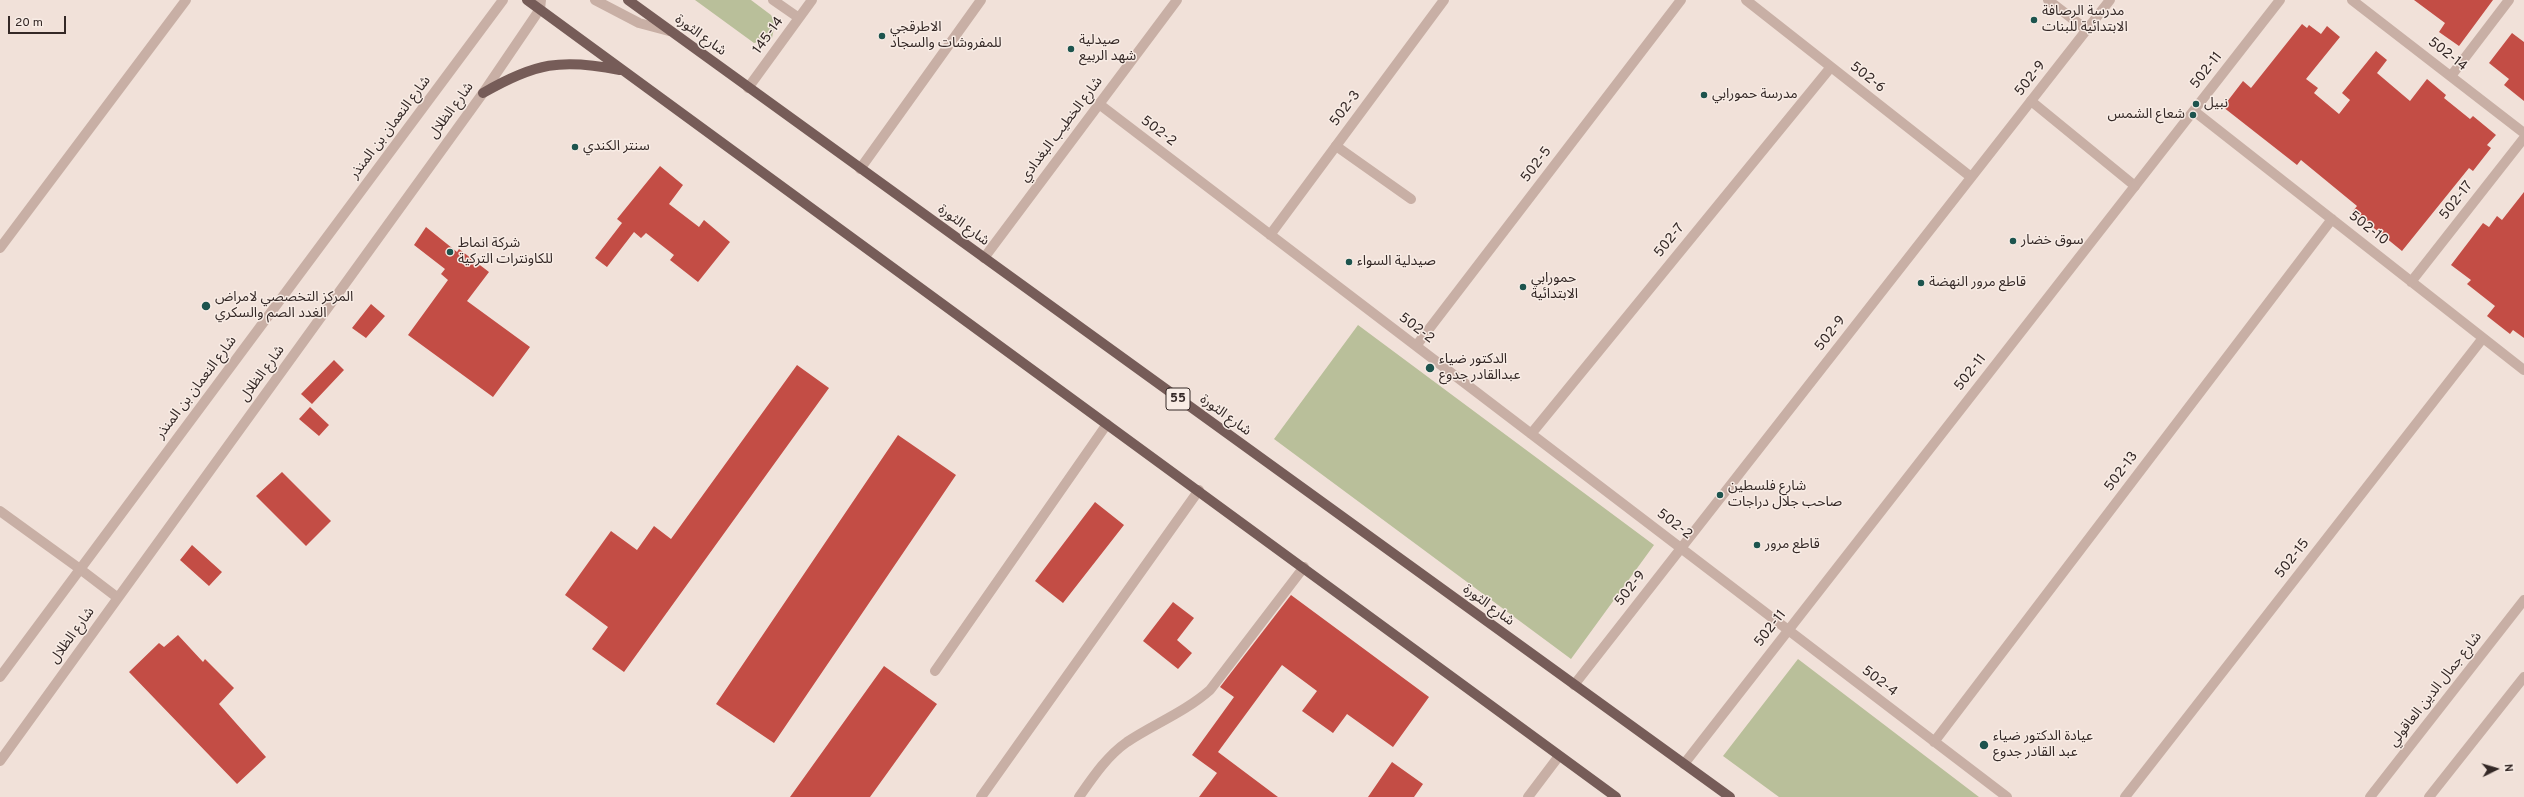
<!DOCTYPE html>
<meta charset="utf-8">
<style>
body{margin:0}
#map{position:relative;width:2524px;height:797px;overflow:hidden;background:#f1e1d9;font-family:Overpass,sans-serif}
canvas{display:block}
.north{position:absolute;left:2476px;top:749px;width:40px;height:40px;-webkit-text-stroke:3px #f8ece5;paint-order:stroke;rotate:85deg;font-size:11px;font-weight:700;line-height:16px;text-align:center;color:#342826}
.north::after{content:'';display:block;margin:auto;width:14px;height:18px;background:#342826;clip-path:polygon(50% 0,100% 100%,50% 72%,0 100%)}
.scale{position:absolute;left:8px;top:16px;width:58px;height:18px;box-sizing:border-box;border:2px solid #342826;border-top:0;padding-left:5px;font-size:12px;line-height:14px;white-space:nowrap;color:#342826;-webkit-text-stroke:3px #f8ece5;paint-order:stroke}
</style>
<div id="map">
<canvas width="2524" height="797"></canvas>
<div class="north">N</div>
<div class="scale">20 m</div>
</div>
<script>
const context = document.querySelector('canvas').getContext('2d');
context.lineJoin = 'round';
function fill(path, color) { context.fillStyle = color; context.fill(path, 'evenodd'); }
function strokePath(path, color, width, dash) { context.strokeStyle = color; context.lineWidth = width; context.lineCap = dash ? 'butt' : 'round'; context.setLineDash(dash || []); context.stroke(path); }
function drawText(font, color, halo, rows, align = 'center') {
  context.font = font + ' Overpass,"Noto Sans Arabic",sans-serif'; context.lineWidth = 3; context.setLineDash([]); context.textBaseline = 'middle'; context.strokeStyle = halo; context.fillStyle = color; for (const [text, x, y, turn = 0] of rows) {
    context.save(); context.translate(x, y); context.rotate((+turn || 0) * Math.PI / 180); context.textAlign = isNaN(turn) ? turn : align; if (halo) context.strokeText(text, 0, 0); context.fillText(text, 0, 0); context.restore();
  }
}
const green = new Path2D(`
 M695 0H751L771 15 775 23 772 38 754 43Z
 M1358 325 1654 545 1571 659 1274 439Z
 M1798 659 1979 797H1779L1723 756Z`);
const building = new Path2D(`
 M2414 0H2493L2459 46 2439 32 2445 23Z
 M2302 24 2307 28 2309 25 2321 34 2327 26 2340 37 2306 79 2318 88 2314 93 2339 114 2350 100 2342 93 2376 51 2387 60 2377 73 2410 101 2427 79 2446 95 2444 98 2470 119 2473 116 2496 135 2487 145 2491 148 2473 171 2469 168 2402 251 2353 211 2357 206 2301 160 2297 165 2223 107 2243 81 2251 88Z
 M2512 33 2524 42V101L2504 85 2509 79 2489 63Z
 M660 166 683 185 669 204 699 227 704 220 730 242 698 282 670 260 674 255 646 233 641 238 634 232 607 267 595 258 622 223 617 219Z
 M2524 192V338L2513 330 2510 334 2487 316 2495 306 2467 284 2471 280 2451 265 2483 223 2489 227 2497 216 2502 220Z
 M426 227 457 252 459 249 489 272 467 301 530 347 493 397 408 335 448 280 441 274 445 269 414 245Z
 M371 304 385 316 366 338 352 328Z
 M334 360 344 370 312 404 301 394Z
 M797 365 829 388 624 672 592 649 608 627 565 595 611 531 637 550 654 526 671 539Z
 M310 407 329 425 319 436 299 419Z
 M898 435 956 475 774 743 716 704Z
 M282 472 331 521 306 546 256 496Z
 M1095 502 1124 525 1063 603 1035 581Z
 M192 545 222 572 209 586 180 560Z
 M1291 595 1429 697 1393 747 1347 714 1333 733 1302 711 1317 691 1282 665 1218 752 1278 797H1199L1217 773 1192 755 1234 697 1220 687Z
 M1173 602 1194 618 1177 640 1192 653 1178 669 1143 641Z
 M178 635 203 662 205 659 234 688 219 704 266 757 237 784 129 672 159 643 164 647Z
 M884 666 937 704 870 797H790Z
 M1392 762 1423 784 1414 797H1368Z`);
const service = new Path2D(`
 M2031 101 2135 186
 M1336 146 1411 199
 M935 671 1107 424
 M981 797 1199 490
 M1079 797C1093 777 1107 756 1127 742 1154 724 1185 712 1210 690L1304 567
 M1528 797 1559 756`);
const minor = new Path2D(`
 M773 0 799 18
 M1746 0 1971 177
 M2048 0 2087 30
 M2352 0 2524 133
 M2451 76 2509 0
 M748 88 812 0
 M1099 104 2007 797
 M2194 111 2524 370
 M860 169 981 0
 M1270 235 1444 0
 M0 248 186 0
 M2411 282 2524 138
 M1416 346 1681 0
 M1531 434 1831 67
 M0 511 80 569
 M1574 685 2110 0
 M1934 742 2332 219
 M1684 764 2280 0
 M2125 797 2483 338`);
const tertiary = new Path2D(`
 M595 0 639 23 669 31
 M984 258 1177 0
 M80 569 118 598
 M0 677 503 0
 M0 761 483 93 540 9 541 0
 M2370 797 2524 600
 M2429 797 2524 677`);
const primary = new Path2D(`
 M527 0 1616 797
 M628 0 1730 797
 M483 93C535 63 561 58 620 70`);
const markers = [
 [2034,20,4,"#1d544e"],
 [882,36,4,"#1d544e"],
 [1071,49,4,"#1d544e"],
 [1704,95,4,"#1d544e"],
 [2196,104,4,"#1d544e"],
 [2193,115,4,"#1d544e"],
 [575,147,4,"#1d544e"],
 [2013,241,4,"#1d544e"],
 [450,252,4,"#1d544e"],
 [1349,262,4,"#1d544e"],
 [1921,283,4,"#1d544e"],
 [1523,287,4,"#1d544e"],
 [206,306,5,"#1d544e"],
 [1430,368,5,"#1d544e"],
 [1720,495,4,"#1d544e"],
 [1757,545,4,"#1d544e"],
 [1984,745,5,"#1d544e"]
];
const shields = [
 [1178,399,24]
];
const shieldNames = [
 ["55",1178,399]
];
const poiNames = [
 ["مدرسة الرصافة",2042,12],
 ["الابتدائية للبنات",2042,28],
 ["الاطرقجي",890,28],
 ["للمفروشات والسجاد",890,44],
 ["صيدلية",1079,41],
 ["شهد الربيع",1079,57],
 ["مدرسة حمورابي",1712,95],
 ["نبيل",2204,104],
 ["شعاع الشمس",2185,115,"right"],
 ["سنتر الكندي",583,147],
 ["سوق خضار",2021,241],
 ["شركة انماط",458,244],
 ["للكاونترات التركية",458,260],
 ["صيدلية السواء",1357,262],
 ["حمورابي",1531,279],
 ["الابتدائية",1531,295],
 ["قاطع مرور النهضة",1929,283],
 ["المركز التخصصي لامراض",215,298],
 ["الغدد الصم والسكري",215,314],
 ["الدكتور ضياء",1439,360],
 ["عبدالقادر جدوع",1439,376],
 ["شارع فلسطين",1728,487],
 ["صاحب جلال دراجات",1728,503],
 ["قاطع مرور",1765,545],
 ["عيادة الدكتور ضياء",1993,737],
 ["عبد القادر جدوع",1993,753]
];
const streetNames = [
 ["شارع الثورة",700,36,36],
 ["145-14",769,36,-54],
 ["502-14",2447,55,38],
 ["502-11",2207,71,-52],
 ["502-6",1867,78,38],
 ["502-9",2031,79,-52],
 ["502-3",1346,109,-53],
 ["شارع الظلال",452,111,-54],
 ["شارع النعمان بن المنذر",391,128,-53],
 ["شارع الخطيب البغدادي",1062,130,-53],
 ["502-2",1158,132,37],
 ["502-5",1537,165,-53],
 ["502-17",2457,201,-52],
 ["شارع الثورة",963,226,36],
 ["502-10",2368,229,38],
 ["502-7",1670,241,-51],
 ["502-2",1416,329,37],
 ["502-9",1831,334,-52],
 ["502-11",1971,373,-52],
 ["شارع الظلال",263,374,-54],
 ["شارع النعمان بن المنذر",197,388,-53],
 ["شارع الثورة",1225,416,36],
 ["502-13",2122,472,-53],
 ["502-2",1674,525,37],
 ["502-15",2293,559,-52],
 ["502-9",1631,589,-52],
 ["شارع الثورة",1488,606,36],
 ["502-11",1771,629,-52],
 ["شارع الظلال",73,636,-54],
 ["502-4",1879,682,37],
 ["شارع جمال الدين العاقولي",2436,690,-52]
];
fill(green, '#b9bf9a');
fill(building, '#c34d45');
strokePath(service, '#c8afa5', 10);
strokePath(minor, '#c8afa5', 10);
strokePath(tertiary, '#c8afa5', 10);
strokePath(primary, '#765c58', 10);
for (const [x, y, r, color] of markers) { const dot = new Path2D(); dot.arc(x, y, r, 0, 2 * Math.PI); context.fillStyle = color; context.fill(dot); strokePath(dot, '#f8ece5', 1.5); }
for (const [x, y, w] of shields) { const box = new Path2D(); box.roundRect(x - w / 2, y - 11, w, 22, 3); context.fillStyle = '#f8ece5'; context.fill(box); strokePath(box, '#342826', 1); }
drawText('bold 13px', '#342826', null, shieldNames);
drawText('14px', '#342826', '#f8ece5', poiNames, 'left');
drawText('14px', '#342826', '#f8ece5', streetNames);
</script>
